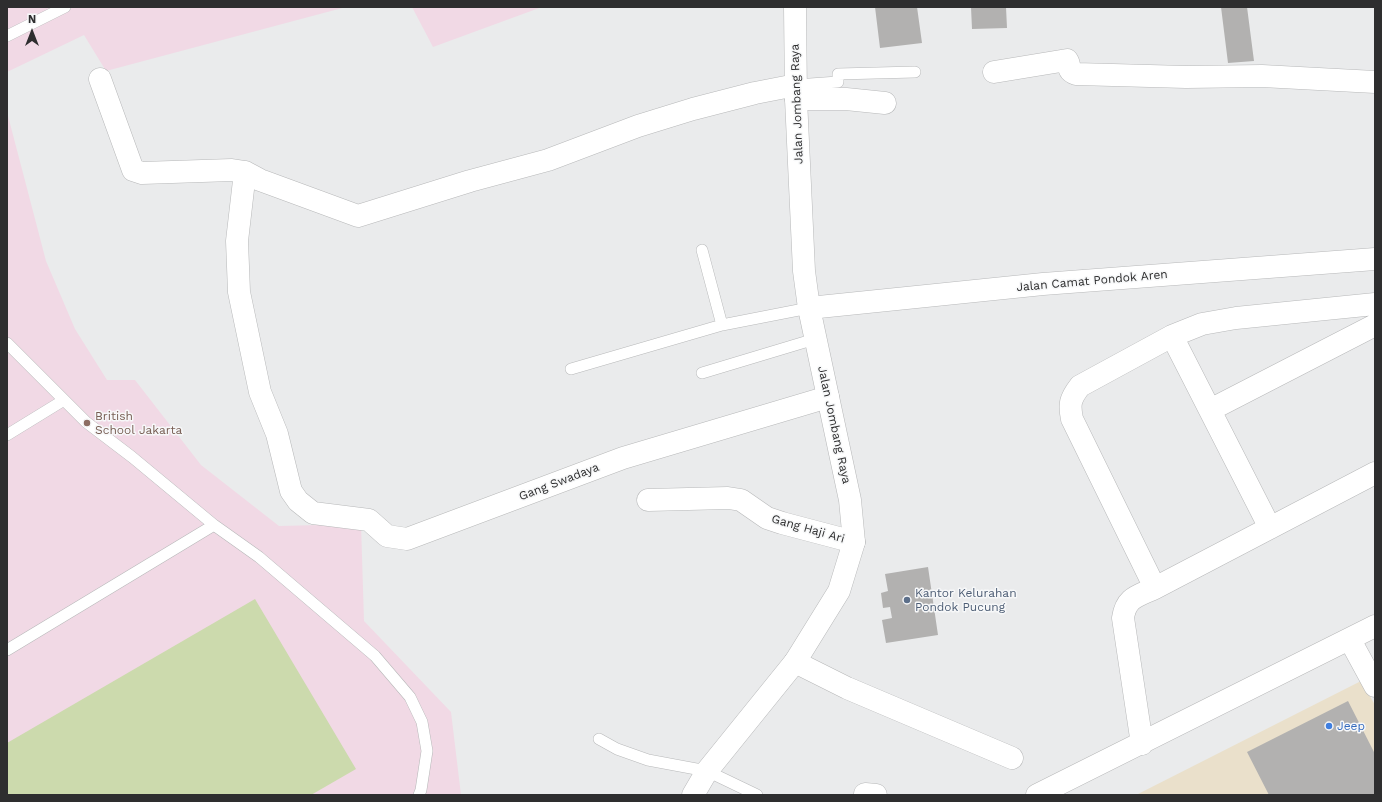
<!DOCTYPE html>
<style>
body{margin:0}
#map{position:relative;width:1382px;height:802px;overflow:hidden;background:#eaebec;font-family:"Work Sans",sans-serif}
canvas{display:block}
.frame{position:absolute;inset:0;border:8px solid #2e2e2f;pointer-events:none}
.north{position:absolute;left:12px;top:12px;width:40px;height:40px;-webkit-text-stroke:3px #f7f8f9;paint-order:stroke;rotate:0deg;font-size:11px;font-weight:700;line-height:16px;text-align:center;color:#2e2e2f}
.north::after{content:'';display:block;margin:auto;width:14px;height:18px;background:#2e2e2f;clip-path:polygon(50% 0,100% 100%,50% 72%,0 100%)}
</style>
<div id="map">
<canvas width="1382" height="802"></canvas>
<div class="frame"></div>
<div class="north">N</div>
</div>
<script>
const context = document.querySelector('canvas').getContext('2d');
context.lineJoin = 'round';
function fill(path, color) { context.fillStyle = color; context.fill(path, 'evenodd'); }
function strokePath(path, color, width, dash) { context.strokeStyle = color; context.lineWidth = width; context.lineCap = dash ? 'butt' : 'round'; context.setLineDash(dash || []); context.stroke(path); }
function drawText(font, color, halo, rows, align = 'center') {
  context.font = font + ' "Work Sans",sans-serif'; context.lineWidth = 3; context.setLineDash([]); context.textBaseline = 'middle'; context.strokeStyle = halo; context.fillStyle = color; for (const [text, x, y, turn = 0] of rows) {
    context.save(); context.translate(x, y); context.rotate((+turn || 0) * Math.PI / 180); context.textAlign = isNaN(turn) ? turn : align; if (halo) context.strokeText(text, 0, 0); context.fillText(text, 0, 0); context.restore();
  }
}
const commercial = new Path2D(`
 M1361 681 1375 705V795H1136Z`);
const education = new Path2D(`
 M7 7H346L106 71 84 35 7 72Z
 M412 7H542L433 47Z
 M7 112 46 261 75 329 107 380H135L201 465 279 526 361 524 364 621 451 712 461 795H7Z`);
const green = new Path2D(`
 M255 599 356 769 311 795H7V743Z`);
const building = new Path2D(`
 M875 7H917L922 43 880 48Z
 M971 7H1006L1007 28 972 29Z
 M1221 7H1247L1254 61 1228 63Z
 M928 567 938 635 886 643 882 620 892 618 890 607 883 608 881 593 888 591 885 574Z
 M1348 701 1375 754V795H1269L1247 752Z`);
const service = new Path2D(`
 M7 36 65 7
 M796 85 838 82V74L915 72
 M702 250 722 325
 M7 343 86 422 132 457 214 525 259 557 375 656 410 697 422 722 427 751 421 790 419 795
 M571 369 722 325 809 308
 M702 373 815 339
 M7 435 64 400
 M7 650 214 525
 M599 739 617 749 648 760 707 771 757 795`);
const minor = new Path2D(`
 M994 72 1067 60C1072 67 1065 70 1076 74L1186 77 1262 76 1375 82
 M100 79 133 170 142 173 232 170 245 172 260 180 358 216 470 181 548 160 638 126 693 109 755 93 796 85
 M796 99H846L885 103
 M245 172 237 241 239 292 260 392 277 434 291 491 298 501 313 513 369 520 387 536 407 539 623 458 828 397
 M1172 336 1270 528
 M1210 410 1375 325
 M648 500 728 498 741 500 767 518 782 523 854 542
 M1155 588 1072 419C1069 404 1070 399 1080 386L1172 336 1202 324 1236 318 1375 304
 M1350 640 1375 686
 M795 662 847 688 1012 758
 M1142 744 1123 618C1126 597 1138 596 1155 588L1375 473
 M865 794 876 795
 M1037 795 1375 626`);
const secondary = new Path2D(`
 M809 308 1043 284 1375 259
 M693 795 707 771 795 662 839 591 854 542 850 500 809 308 804 271 796 99 795 7`);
const markers = [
 [87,423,4,"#8d6e63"],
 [907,600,4,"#5c6f8a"],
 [1329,726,4,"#3f7fe0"]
];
const streetNames = [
 ["Jalan Jombang Raya",797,104,-92],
 ["Jalan Camat Pondok Aren",1092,281,-5],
 ["Jalan Jombang Raya",834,425,78],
 ["Gang Swadaya",559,482,-21],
 ["Gang Haji Ari",808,529,16]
];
const educationNames = [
 ["British",95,416],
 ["School Jakarta",95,430]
];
const serviceNames = [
 ["Kantor Kelurahan",915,593],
 ["Pondok Pucung",915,607]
];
const shopNames = [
 ["Jeep",1337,726]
];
fill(commercial, '#eae0cb');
fill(education, '#f1d9e5');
fill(green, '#ccdaad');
fill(building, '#b2b1b0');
strokePath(service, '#b7b8b9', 12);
strokePath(minor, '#b7b8b9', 23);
strokePath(secondary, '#b7b8b9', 23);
strokePath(service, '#fff', 11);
strokePath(minor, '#fff', 22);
strokePath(secondary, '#fff', 22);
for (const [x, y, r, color] of markers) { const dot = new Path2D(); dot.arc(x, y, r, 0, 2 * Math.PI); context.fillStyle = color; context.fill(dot); strokePath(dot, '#f7f8f9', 1.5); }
drawText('12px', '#2e2e2f', '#f7f8f9', streetNames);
drawText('12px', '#785e54', '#f7f8f9', educationNames, 'left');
drawText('12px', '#4e5e75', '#f7f8f9', serviceNames, 'left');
drawText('12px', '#366cbe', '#f7f8f9', shopNames, 'left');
</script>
